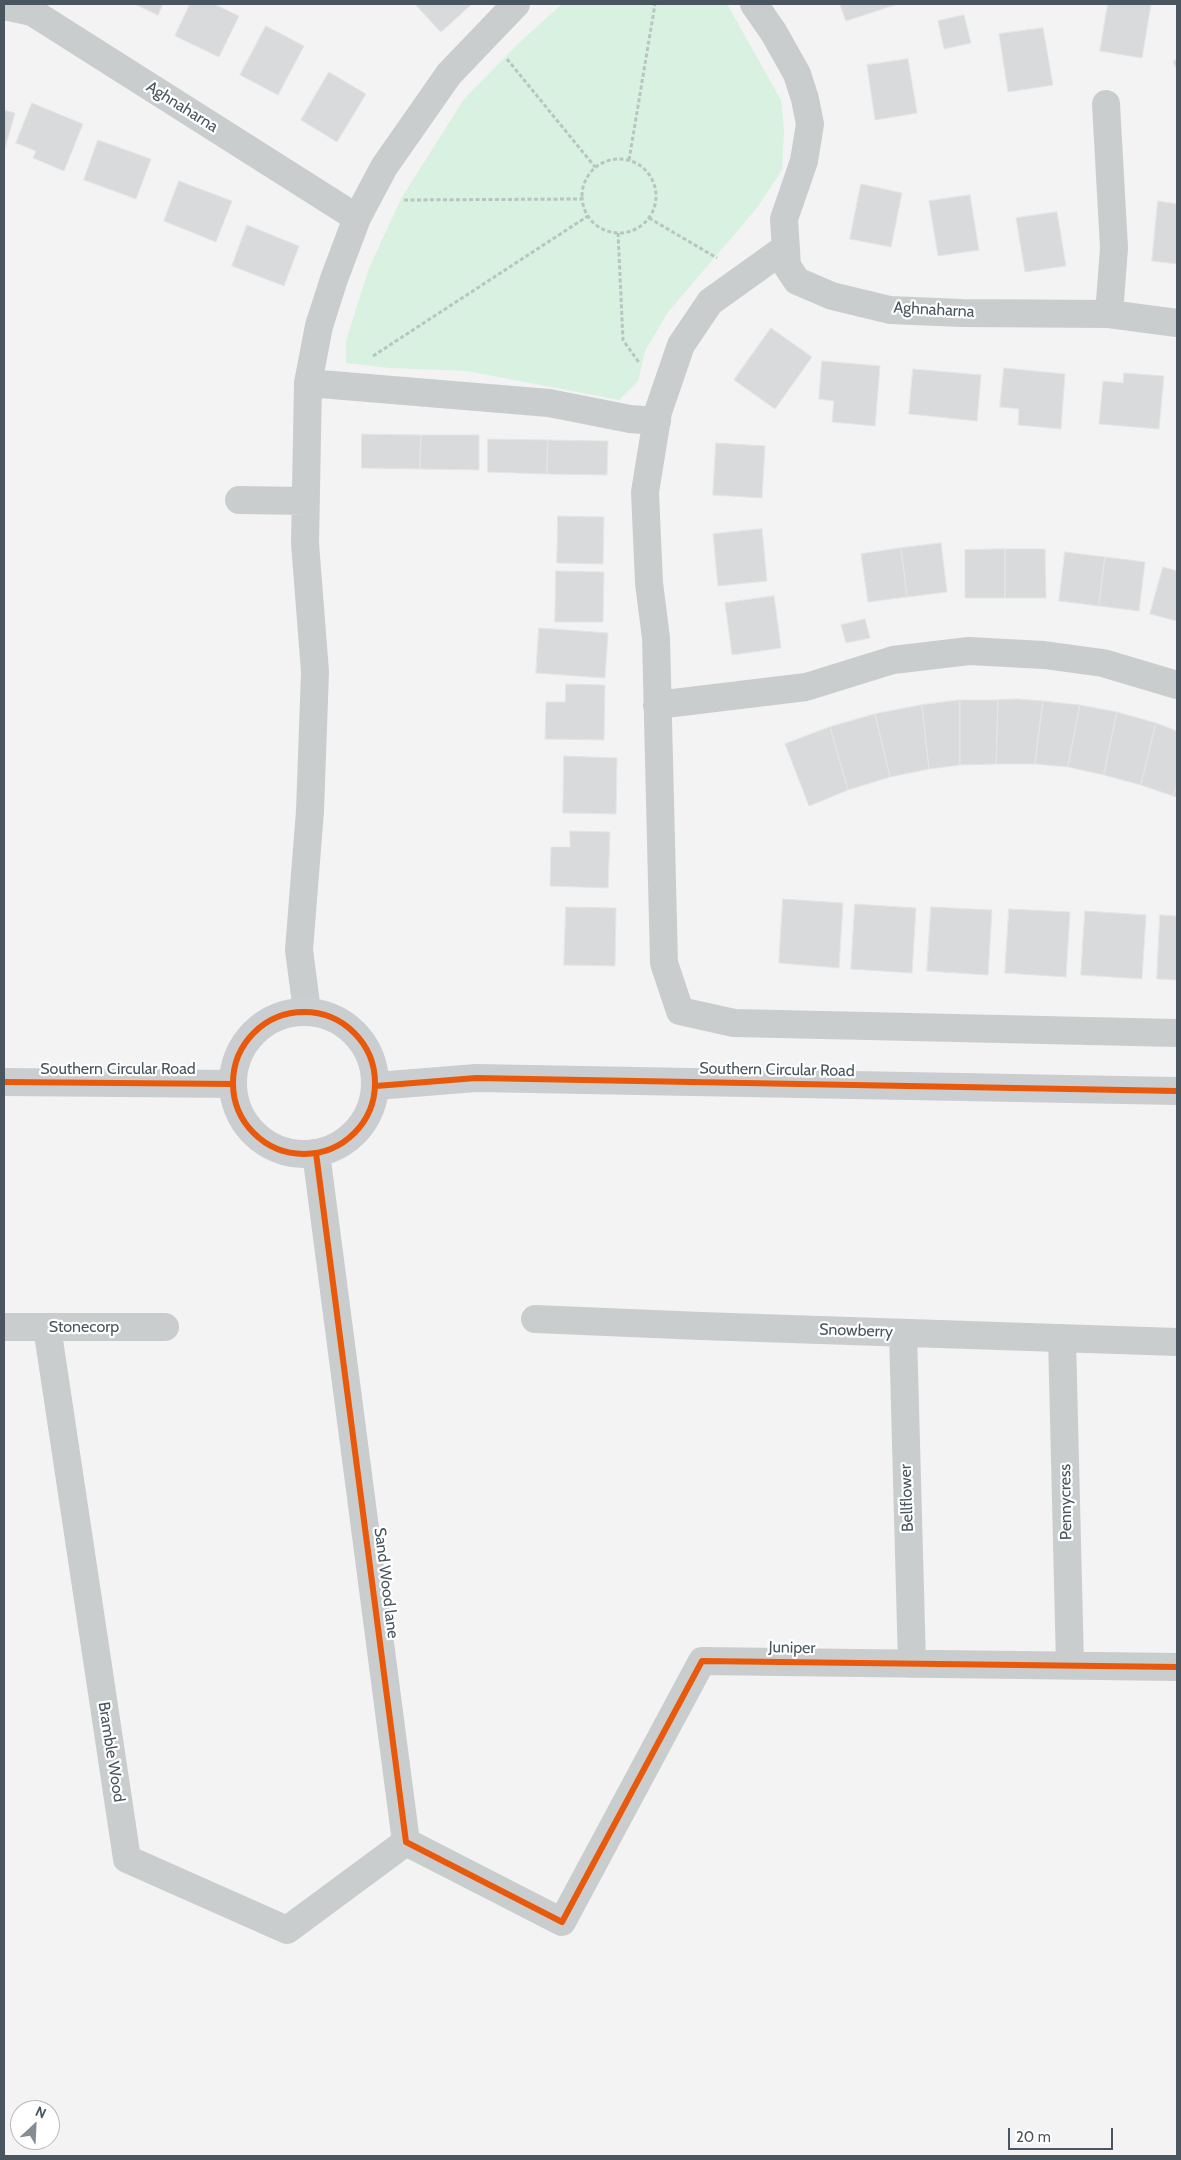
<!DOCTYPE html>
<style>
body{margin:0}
#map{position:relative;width:1181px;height:2160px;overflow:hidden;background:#f3f3f3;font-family:Cabin,sans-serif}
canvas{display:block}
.frame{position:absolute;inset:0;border:5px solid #49565f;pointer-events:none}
.north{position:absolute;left:10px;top:2100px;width:50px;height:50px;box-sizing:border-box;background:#fff;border:1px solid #b6bbbf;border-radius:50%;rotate:25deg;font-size:14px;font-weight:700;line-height:20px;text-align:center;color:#49565f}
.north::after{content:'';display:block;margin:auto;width:18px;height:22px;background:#848d93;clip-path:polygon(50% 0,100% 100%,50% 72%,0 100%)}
.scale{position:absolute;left:1008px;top:2128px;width:105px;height:22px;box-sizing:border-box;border:2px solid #49565f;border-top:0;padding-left:6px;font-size:15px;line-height:18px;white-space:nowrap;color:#49565f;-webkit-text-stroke:4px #fff;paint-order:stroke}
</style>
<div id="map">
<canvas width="1181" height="2160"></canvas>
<div class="frame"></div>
<div class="north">N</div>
<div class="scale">20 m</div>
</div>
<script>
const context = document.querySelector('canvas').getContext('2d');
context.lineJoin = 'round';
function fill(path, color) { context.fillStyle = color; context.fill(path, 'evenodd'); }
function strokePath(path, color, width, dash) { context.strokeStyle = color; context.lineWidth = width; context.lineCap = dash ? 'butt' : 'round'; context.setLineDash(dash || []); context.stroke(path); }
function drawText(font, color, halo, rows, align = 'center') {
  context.font = font + ' Cabin,sans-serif'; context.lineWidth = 4.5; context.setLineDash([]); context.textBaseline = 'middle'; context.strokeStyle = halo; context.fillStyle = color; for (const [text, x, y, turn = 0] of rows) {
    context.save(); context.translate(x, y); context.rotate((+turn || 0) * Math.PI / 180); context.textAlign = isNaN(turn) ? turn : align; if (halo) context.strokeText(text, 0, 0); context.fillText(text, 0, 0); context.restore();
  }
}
const green = new Path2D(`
 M562 4H727L781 100 784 131 782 170 757 208 668 312 645 351 638 381 619 400 467 371 390 368 346 363V341L369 268 402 197 464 99 521 41Z`);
const building = new Path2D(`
 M135 4H163L158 15Z
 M190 4H214L239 16 219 57 175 36Z
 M415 4H472L441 32Z
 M840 4H898L846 21Z
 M1108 4H1151L1142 58 1100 51Z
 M964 15 971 43 944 49 938 21Z
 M266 26 304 46 278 95 240 75Z
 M1043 28 1053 85 1008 92 999 34Z
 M908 59 917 113 875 120 867 65Z
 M1177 59V70L1173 62Z
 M329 72 366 94 337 142 301 120Z
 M32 103 83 124 64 171 33 158 36 151 16 143Z
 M4 110 15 113 4 152Z
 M98 140 151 159 136 199 84 180Z
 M179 181 232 201 216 242 164 221Z
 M861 184 902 193 891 247 850 239Z
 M970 195 979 250 938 256 929 201Z
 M1158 201 1177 204V264L1152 261Z
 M1057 212 1066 266 1025 272 1016 218Z
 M247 225 299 246 284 286 232 266Z
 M771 328 812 357 775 409 734 380Z
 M822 361 880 366 875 426 832 422 834 401 819 399Z
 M1004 368 1065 374 1061 429 1018 425 1019 409 1000 407Z
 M913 369 981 375 977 421 909 414Z
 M1124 373 1164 376 1159 429 1099 424 1103 381 1123 383Z
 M362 434 421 435 420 469 362 468Z
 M421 435H479V470L420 469Z
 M488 439 548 440 547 474 488 472Z
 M548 440 608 441 607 475 547 474Z
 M716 443 765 446 762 498 713 495Z
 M558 516 604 517 603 564 557 563Z
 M762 529 767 581 718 586 713 534Z
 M941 543 947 592 907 597 901 548Z
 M901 548 907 597 868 602 861 554Z
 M1005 549V598H965V550Z
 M1005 549H1045L1046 598H1005Z
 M1065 552 1105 557 1099 606 1059 601Z
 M1105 557 1145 562 1139 611 1099 606Z
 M1163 567 1177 571V621L1150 614Z
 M556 571 604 572 603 622H555Z
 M774 596 781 648 732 655 725 603Z
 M865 619 870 638 846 643 841 625Z
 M539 628 608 633 605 678 536 673Z
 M566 684 605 685 604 740 545 739 546 702H565Z
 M1017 699 1043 701 1035 764H996L998 700Z
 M960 700H998L996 764 960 765Z
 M960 700V765L929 769 922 705Z
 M1043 701 1080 705 1068 767 1035 764Z
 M922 705 929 769 890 777 875 714Z
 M1080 705 1117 712 1104 775 1068 767Z
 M1117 712 1156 723 1141 785 1104 775Z
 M875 714 890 777 848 790 830 727Z
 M1156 723 1177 731V785L1173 796 1141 785Z
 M830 727 848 790 809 806 785 744Z
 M564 756 617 758 616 814 563 813Z
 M1177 785V797L1173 796Z
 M570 831 610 832 608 888 550 886 551 847H570Z
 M783 899 843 903 839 968 779 963Z
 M855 904 916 908 912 973 851 969Z
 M566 907 616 908 615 966 564 965Z
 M931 907 992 910 988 975 927 971Z
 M1009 909 1070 912 1066 977 1005 973Z
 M1085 911 1146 915 1142 979 1081 975Z
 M1160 915 1177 916V980L1157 979Z`);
const path = new Path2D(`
 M507 59 595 167
 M582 196a37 37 0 1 1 74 0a37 37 0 1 1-74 0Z
 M629 160 655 4
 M404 200 582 199
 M649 218 717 258
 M618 233 623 340 640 364
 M373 356 588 216`);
const street = new Path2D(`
 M754 4 774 33 797 74 805 99 810 124 804 161 784 219 787 266 797 281 832 296 890 310 962 313 1109 314 1177 323
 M4 6 32 12 357 218
 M1106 104 1114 248 1109 314
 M784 249 710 302 681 345 658 412 645 492 649 583 656 638 664 963 680 1011 734 1023 1177 1033
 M308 383 549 403 630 419 657 421
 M239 500 306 501
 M657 705 806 687 893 660 969 651 1044 655 1103 663 1177 685
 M307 1011 299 950 310 811 315 672 305 543 308 383 319 326 334 279 357 218 384 167 449 74 516 4
 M316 1153 406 1842 562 1922 702 1661 1177 1667
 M535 1319 701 1326 1177 1342
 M4 1327H165
 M47 1327 127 1859 287 1930 406 1842
 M903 1333 912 1664
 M1062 1338 1070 1665`);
const secondary = new Path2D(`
 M233 1083a71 71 0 1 1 142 0a71 71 0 1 1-142 0Z
 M4 1082 233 1084
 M376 1086 476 1078 1177 1091`);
const cycleway = new Path2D(`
 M233 1083a71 71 0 1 1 142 0a71 71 0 1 1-142 0Z
 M4 1082 233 1084
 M376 1086 476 1078 1177 1091
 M316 1153 406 1842 562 1922 702 1661 1177 1667`);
const streetNames = [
 ["Aghnaharna",182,107,32],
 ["Aghnaharna",934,310,3],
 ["Southern Circular Road",118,1069],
 ["Southern Circular Road",777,1070,1],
 ["Stonecorp",84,1327],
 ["Snowberry",856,1331,2],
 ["Bellflower",907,1498,-92],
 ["Pennycress",1066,1502,-91],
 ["Sand Wood lane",386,1583,83],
 ["Juniper",792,1648,1],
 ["Bramble Wood",111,1752,81]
];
fill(green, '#d8f1e0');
fill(building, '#d9dadb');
strokePath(building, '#e4e5e6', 1);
strokePath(path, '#b9c5c1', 3, [4, 2.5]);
strokePath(street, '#cacdce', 28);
strokePath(secondary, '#cbced1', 28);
strokePath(cycleway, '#e8590c', 6);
drawText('16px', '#49565f', '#fff', streetNames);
</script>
